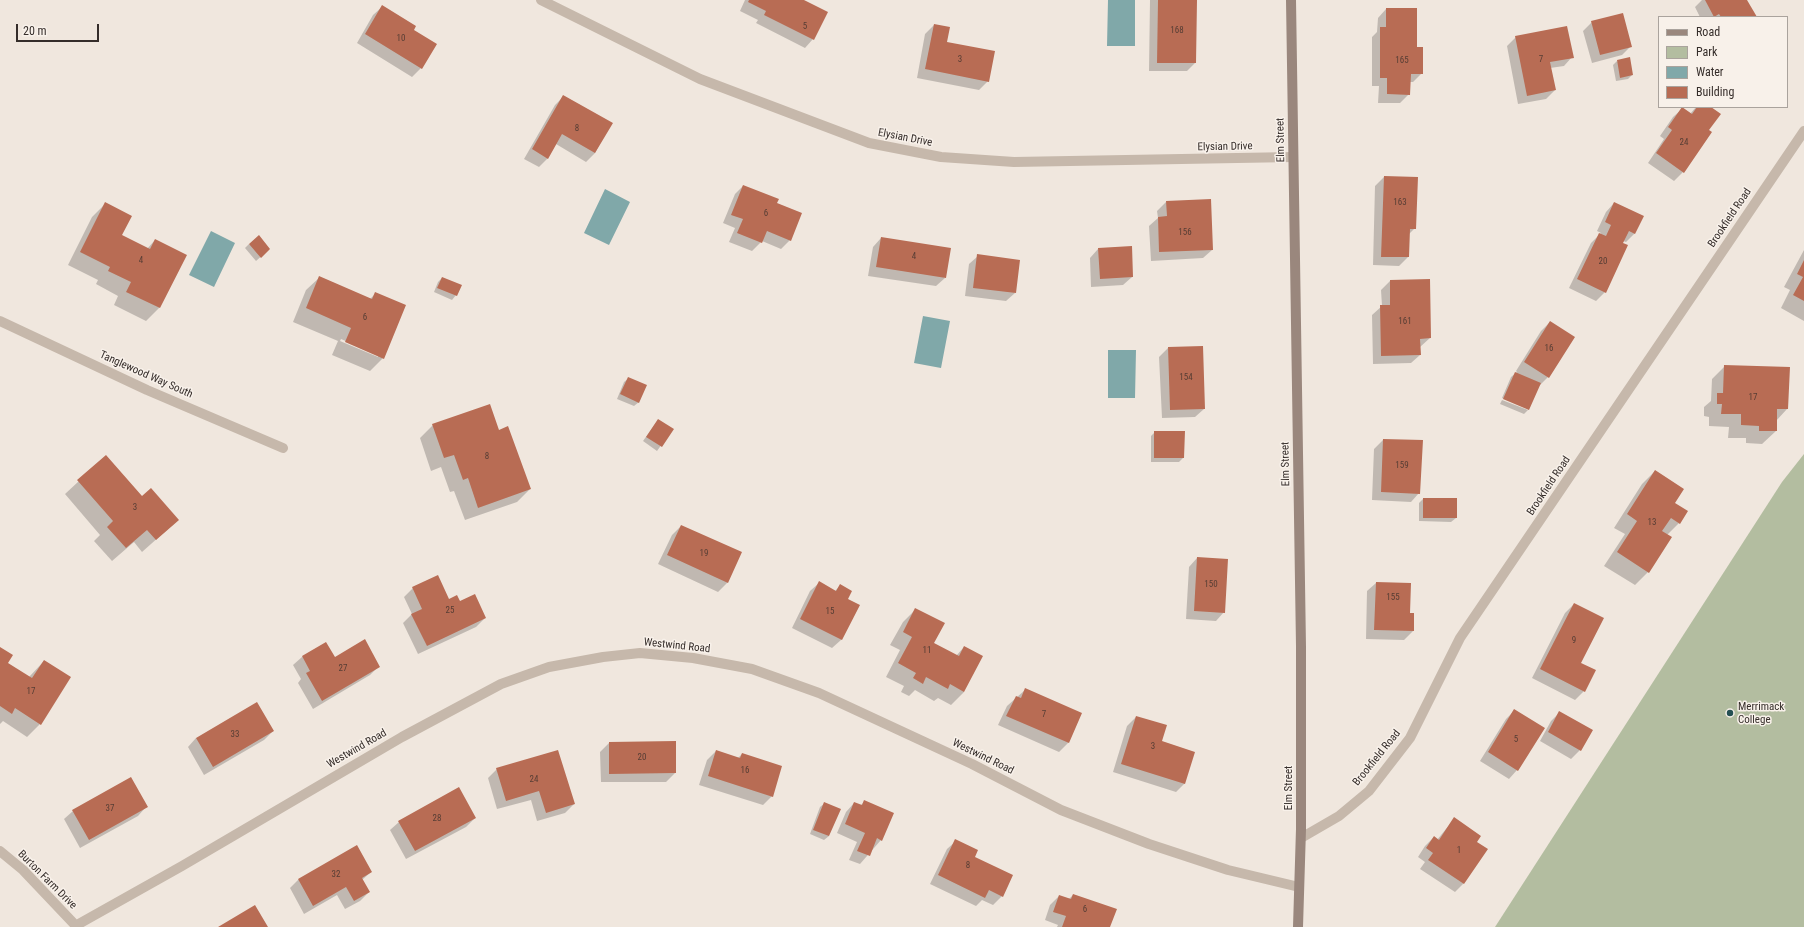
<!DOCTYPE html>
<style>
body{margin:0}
#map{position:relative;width:1804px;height:927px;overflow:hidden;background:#f0e7de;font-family:"Roboto Condensed",sans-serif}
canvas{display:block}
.legend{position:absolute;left:1658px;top:16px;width:130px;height:92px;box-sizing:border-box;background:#f8f1ea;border:1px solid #aaa39d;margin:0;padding:5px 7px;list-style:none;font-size:12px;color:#352d2a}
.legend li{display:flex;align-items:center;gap:8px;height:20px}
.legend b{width:20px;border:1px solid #aaa39d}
.scale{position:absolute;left:16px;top:24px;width:83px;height:18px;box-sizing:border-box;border:2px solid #352d2a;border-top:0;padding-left:5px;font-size:12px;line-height:14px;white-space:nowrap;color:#352d2a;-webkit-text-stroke:3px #f8f1ea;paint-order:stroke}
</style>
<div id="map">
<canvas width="1804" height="927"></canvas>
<ul class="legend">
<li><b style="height:5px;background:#9a877d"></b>Road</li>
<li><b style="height:11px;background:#b3bda0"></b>Park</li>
<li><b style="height:11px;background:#80a8a9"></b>Water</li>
<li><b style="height:11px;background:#b86c54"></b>Building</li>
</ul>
<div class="scale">20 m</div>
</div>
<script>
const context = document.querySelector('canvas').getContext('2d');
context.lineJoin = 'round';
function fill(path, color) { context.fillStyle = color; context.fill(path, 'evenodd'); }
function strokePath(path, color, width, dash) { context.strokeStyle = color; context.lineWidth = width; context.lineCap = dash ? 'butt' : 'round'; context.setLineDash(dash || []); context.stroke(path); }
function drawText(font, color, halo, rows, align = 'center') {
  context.font = font + ' "Roboto Condensed",sans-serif'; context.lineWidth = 3; context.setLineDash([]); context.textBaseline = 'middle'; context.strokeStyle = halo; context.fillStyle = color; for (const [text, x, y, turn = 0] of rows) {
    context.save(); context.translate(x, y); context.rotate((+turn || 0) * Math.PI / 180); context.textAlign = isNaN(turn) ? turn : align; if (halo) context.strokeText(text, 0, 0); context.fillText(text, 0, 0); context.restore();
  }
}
const green = new Path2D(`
 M1804 454V927H1495L1782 482Z`);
const water = new Path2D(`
 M1108 0H1135V46H1107Z
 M605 189 630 202 609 245 584 233Z
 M211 231 235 243 214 287 189 275Z
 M923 316 950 321 941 368 914 363Z
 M1108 350H1136L1135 398H1108Z`);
const shadow = new Path2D(`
 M745 0H802L813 39 805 48 756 23 758 20 740 11Z
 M1150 0H1196L1195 63 1187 71H1149Z
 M1702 0H1746L1756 17H1700L1695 7Z
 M382 7 413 30 421 68 412 77 357 43 373 15Z
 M1386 9 1416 48 1422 73 1413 82H1410L1409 94 1400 103H1378L1379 86H1372V37L1377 32 1378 18Z
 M1592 22 1631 46 1622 55 1592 63 1583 31Z
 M934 25 946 43 988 81 979 90 917 78 925 34Z
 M1516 37 1572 57 1564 66 1550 68 1555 90 1546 99 1518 104 1507 46Z
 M1617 61 1632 75 1628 79 1616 81 1613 65Z
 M564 96 611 123 595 153 586 162 556 144 547 159 539 167 524 159 555 105Z
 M1696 107H1710L1708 130 1711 133 1683 172 1674 181 1648 163 1664 139 1660 136 1673 117 1682 109 1690 114Z
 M1384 177 1415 228 1408 235V257L1399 266 1373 265 1375 186Z
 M743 186 776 203 790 240 781 249 762 241 752 251 729 242 735 228 723 223 735 194Z
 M1166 202 1212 250 1203 258 1151 261 1149 226 1158 218 1157 211Z
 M1614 203 1635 233 1626 242 1623 241 1605 292 1596 301 1569 288 1591 243 1601 233 1597 231 1606 212Z
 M105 204 121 235 147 249 155 240 185 255 159 308 146 321 114 305 118 296 96 284 98 280 68 265 92 217Z
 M881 238 945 278 936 286 868 276 873 247Z
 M249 244 265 253 256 261 245 248Z
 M1098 249 1132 277 1123 285 1091 287 1090 258Z
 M1804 250V321L1781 308 1790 290 1784 287Z
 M978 256 1015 293 1006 301 965 296 969 264Z
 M320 277 370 299 376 293 383 358 370 371 332 355 338 341 293 322 306 290ZM341 339 378 355V357L340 341Z
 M442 278 456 295 452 300 434 292 438 282Z
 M1390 281 1430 338 1420 347V355L1411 363 1373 364 1372 315 1382 306 1381 290Z
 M1550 322 1548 377 1539 386 1528 410V408L1502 398 1511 377 1517 372 1516 371 1541 331Z
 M1168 348 1204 409 1195 417 1162 418 1159 357Z
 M1725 366 1787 409 1776 421V431L1762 444 1746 443V438H1728L1729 427 1709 426V417L1704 416V407L1711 401 1712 379Z
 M629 378 639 402 634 406 617 399 624 382Z
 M1502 400 1528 410 1524 414 1500 404Z
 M658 420 672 430 657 451 643 441Z
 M433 425 499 431 530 489 517 502 465 520 454 491 450 492 441 467 431 471 420 438Z
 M1155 432 1183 458 1179 462H1151V436Z
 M1383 440 1419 493 1411 502 1372 500 1374 449Z
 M106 456 142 498 178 520 142 552 134 542 112 561 94 541 100 535 65 494Z
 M1655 471 1673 503 1679 523 1667 535 1670 537 1648 572 1635 585 1604 566 1625 534 1614 528 1642 484Z
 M1423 499 1456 518 1451 522 1419 521V503Z
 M681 526 740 553 727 583 718 592 658 564 672 535Z
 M1197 558 1224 612 1216 621 1186 619 1189 567Z
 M819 583 835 591 840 586 846 599 859 606 841 640 832 648 792 628 810 591Z
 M1376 583 1409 614H1413V631L1404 640 1366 639 1367 591Z
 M413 588 449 600 459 602 485 618 476 627 418 654 403 623 412 614 404 597Z
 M1574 604 1584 691 1575 700 1532 678 1565 613Z
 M916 609 933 643 956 656 964 647V692L951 705 938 698 934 701 915 690 909 696 901 692 904 686 886 677 900 650 890 645 903 622Z
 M326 643 334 658 379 666 370 675 313 709 298 683 301 679 293 665 302 657Z
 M0 648 7 663 29 677 44 661 40 724 27 737 3 721 0 724Z
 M1025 690 1081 714 1068 743 1059 752 998 725 1007 706Z
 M1514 711 1517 770 1509 779 1480 761 1506 719Z
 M1560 712 1580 750 1571 759 1540 741 1551 721Z
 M1136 717 1161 742 1185 783 1176 792 1113 772 1127 726Z
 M273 731 264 740 204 775 188 747 196 738Z
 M609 743 675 773 666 782H601L600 752Z
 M716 751 738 758 742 754 772 796 763 805 699 785 707 760Z
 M497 769 574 804 565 813 537 821 531 800 497 809 488 778Z
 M864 802 881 840 860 864 849 860 857 842 837 833 846 812 854 803 860 806Z
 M825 803 829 836 824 840 810 834 820 807Z
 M146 807 138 816 80 848 64 819 73 811Z
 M475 818 466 827 406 859 390 830 399 822Z
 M1454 819 1476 842 1486 850 1463 884 1455 892 1420 869 1425 862 1418 857 1425 846 1434 837 1437 840Z
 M956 841 974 857 1002 896 993 905 982 900 976 906 930 884 947 849Z
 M371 872 362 880 369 892 360 901 345 909 337 895 304 914 290 888 298 880Z
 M1073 895 1109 927H1057L1058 925 1045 920 1050 905 1059 896 1069 899Z`);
const building = new Path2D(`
 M749 0H804L828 12 814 40 764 15 766 11 748 2Z
 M1158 0H1197L1196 63H1157Z
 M1705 0H1747L1757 17H1721L1719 14 1714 17Z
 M382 5 416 26 414 30 437 44 422 69 365 34Z
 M1386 8H1417V47H1423V74H1411L1410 95 1387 94V78H1380V27H1386Z
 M1623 13 1632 47 1600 55 1591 21Z
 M934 24 950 27 947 42 995 51 989 82 925 69Z
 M1567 26 1574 58 1550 62 1556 90 1527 96 1515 36Z
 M1630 57 1633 75 1620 78 1617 60Z
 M563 95 613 123 595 153 562 134 548 159 532 149Z
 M1682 107 1692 114 1697 107H1711L1721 114 1709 130 1712 132 1684 173 1656 153 1672 130 1668 127Z
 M1384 176 1418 177 1416 229H1410L1409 257H1381Z
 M743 185 779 199 777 203 802 213 791 241 767 231 762 243 737 233 743 219 731 215Z
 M1211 199 1213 250 1159 252 1158 217 1167 216 1166 201Z
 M105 202 132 216 122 235 150 249 155 239 187 255 160 308 126 292 131 282 108 271 110 267 80 252Z
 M1614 202 1644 216 1635 234 1629 231 1623 243 1628 245 1606 293 1577 279 1599 233 1606 236 1611 225 1605 222Z
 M259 235 270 249 261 258 249 244Z
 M881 237 951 248 946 278 876 267Z
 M1132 246 1133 277 1100 279 1098 248Z
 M977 254 1020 260 1016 293 973 288Z
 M1804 260V301L1793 295 1803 277 1797 274Z
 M319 276 372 299 375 292 406 305 384 359 345 342 351 328 306 308Z
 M442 277 462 285 457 296 437 288Z
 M1430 279 1431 338 1420 339 1421 355 1381 356 1380 305H1390V280Z
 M1550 321 1575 337 1549 378 1524 362Z
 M1203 346 1205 409 1170 410 1168 347Z
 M1724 365 1790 367 1788 409H1777V431H1759V426L1741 425V414H1721L1722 404H1717V393H1723Z
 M1515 372 1541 383 1529 410 1503 399Z
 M628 377 647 385 639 403 620 394Z
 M490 404 499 430 508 426 531 489 478 508 468 478 463 480 454 455 444 458 432 424Z
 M658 419 674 429 662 447 646 437Z
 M1154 431H1185L1184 458H1154Z
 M1383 439 1423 440 1420 494 1381 492Z
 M106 455 142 496 151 488 179 520 156 540 147 530 126 548 107 527 113 521 77 480Z
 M1655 470 1684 489 1675 503 1688 511 1680 524 1671 518 1662 531 1672 537 1649 573 1617 552 1637 521 1627 514Z
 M1423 498H1457V518H1423Z
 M681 525 742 552 728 583 667 555Z
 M1197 557 1228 559 1225 613 1194 611Z
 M438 575 449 599 457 595 460 601 475 594 486 618 427 646 411 614 422 609 412 587Z
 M819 581 836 591 840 584 852 591 848 599 860 605 842 640 800 619Z
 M1376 582 1411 583 1410 613H1414V631L1374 630Z
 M1574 603 1604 618 1581 663 1596 670 1585 692 1540 669Z
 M915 608 945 623 934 643 959 656 964 646 983 656 964 692 950 684 948 689 926 677 923 684 913 678 916 673 898 663 912 637 903 632Z
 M365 639 380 667 322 701 306 673 310 671 302 656 326 642 335 657Z
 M0 647 13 655 8 663 32 678 44 660 71 677 41 725 15 708 12 714 0 706Z
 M1025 688 1082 713 1069 743 1006 716 1016 696 1021 698Z
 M257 702 274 731 213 767 196 738Z
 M1514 709 1545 728 1518 771 1488 752Z
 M1559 711 1593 730 1581 751 1548 732Z
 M1136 716 1167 725 1162 741 1195 752 1185 784 1121 764Z
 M676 741V773L609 774V742Z
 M558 750 575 804 546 813 539 791 506 801 496 768Z
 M716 750 740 758 742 753 782 766 773 797 708 776Z
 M131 777 148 807 89 840 72 810Z
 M459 787 476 818 415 851 398 821Z
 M864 800 894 813 882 841 877 838 870 856 857 851 865 833 845 824 854 802 862 805Z
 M824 802 841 809 829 836 813 830Z
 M1454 817 1481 836 1477 842 1488 849 1464 884 1428 860 1433 853 1426 848 1434 836 1439 840Z
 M955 839 978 850 975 857 1013 875 1003 897 989 890 985 898 938 875Z
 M357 845 372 872 362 878 370 892 354 901 346 887 313 906 298 879Z
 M1073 894 1117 909 1110 927H1062L1066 916 1053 912 1059 895 1071 899Z
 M255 905 268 927H218Z`);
const street = new Path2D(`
 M541 0 700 79 869 143 941 157 1014 162 1293 157
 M0 321 147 390 283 448
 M1301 838 1339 816 1369 791 1410 738 1460 638 1804 131
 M0 851 23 870 77 927
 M75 926 182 866 402 737 501 684 549 667 603 657 640 653 693 658 752 669 819 693 972 764 1061 810 1149 844 1228 870 1299 887`);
const secondary = new Path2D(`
 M1291 0 1301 646V829L1298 927`);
const markers = [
 [1730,713,4,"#244f52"]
];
const numberNames = [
 ["5",805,27],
 ["168",1177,31],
 ["10",401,39],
 ["3",960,60],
 ["7",1541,60],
 ["165",1402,61],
 ["8",577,129],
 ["24",1684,143],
 ["163",1400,203],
 ["6",766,214],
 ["156",1185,233],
 ["4",914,257],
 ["4",141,261],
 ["20",1603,262],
 ["6",365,318],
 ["161",1405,322],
 ["16",1549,349],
 ["154",1186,378],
 ["17",1753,398],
 ["8",487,457],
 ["159",1402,466],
 ["3",135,508],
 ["13",1652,523],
 ["19",704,554],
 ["150",1211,585],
 ["155",1393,598],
 ["25",450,611],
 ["15",830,612],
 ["9",1574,641],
 ["11",927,651],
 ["27",343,669],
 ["17",31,692],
 ["7",1044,715],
 ["33",235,735],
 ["5",1516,740],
 ["3",1153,747],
 ["20",642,758],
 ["16",745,771],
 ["24",534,780],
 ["37",110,809],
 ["28",437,819],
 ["1",1459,851],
 ["8",968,866],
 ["32",336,875],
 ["6",1085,910]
];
const streetNames = [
 ["Elysian Drive",905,138,11],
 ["Elm Street",1281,140,-91],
 ["Elysian Drive",1225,147,-1],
 ["Brookfield Road",1730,218,-56],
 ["Tanglewood Way South",146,375,24],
 ["Elm Street",1286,464,-91],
 ["Brookfield Road",1549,486,-56],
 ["Westwind Road",677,646,6],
 ["Westwind Road",357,749,-30],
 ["Westwind Road",983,757,26],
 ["Brookfield Road",1377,758,-51],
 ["Elm Street",1289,788,-90],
 ["Burton Farm Drive",47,880,45]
];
const poiNames = [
 ["Merrimack",1738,707],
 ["College",1738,720]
];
fill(green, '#b3bda0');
fill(water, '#80a8a9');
fill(shadow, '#0003');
fill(building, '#b86c54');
strokePath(street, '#c6b8ab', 10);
strokePath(secondary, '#9a877d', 10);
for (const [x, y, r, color] of markers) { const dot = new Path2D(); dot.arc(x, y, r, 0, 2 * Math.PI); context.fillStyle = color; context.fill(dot); strokePath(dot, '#f8f1ea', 1.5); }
drawText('9px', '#563d34', null, numberNames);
drawText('11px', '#352d2a', '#f8f1ea', streetNames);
drawText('11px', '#352d2a', '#f8f1ea', poiNames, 'left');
</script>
